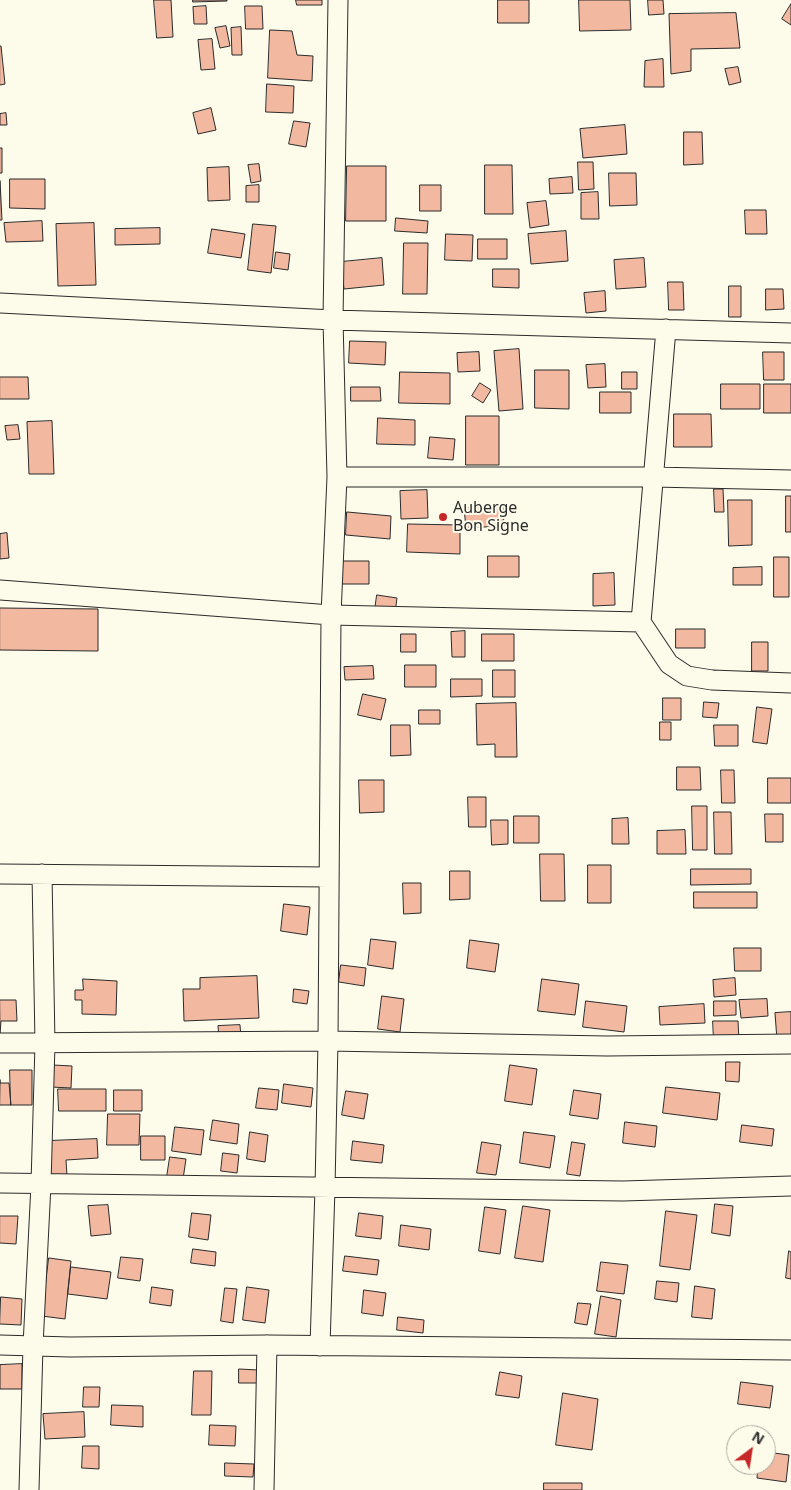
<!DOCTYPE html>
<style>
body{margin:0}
#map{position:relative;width:791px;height:1490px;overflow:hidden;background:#fdfbea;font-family:"Noto Sans",sans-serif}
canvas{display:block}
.north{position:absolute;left:726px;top:1425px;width:50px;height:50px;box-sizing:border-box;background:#fdfbea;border:1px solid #a9a89e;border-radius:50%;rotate:31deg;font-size:14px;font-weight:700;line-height:20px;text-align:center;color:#2b2b2b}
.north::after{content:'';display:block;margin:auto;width:18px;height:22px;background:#c62828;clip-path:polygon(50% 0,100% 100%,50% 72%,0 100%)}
</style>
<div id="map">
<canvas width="791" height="1490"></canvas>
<div class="north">N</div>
</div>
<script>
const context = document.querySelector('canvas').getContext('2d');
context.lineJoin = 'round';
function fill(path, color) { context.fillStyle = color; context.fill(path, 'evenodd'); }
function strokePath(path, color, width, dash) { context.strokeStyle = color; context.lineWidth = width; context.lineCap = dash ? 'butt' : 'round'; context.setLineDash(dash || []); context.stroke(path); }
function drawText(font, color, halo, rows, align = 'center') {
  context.font = font + ' "Noto Sans",sans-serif'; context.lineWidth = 4; context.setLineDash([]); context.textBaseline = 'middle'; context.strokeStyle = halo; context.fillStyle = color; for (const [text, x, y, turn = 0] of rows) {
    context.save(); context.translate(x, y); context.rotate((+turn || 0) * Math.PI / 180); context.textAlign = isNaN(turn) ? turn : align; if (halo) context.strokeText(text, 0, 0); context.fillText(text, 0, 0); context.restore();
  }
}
const building = new Path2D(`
 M154 0H171L173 37 157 38Z
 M193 0H227V1L193 2Z
 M296 0H322V5H297Z
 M498 0H529V23H498Z
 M579 0H630L631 30 580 31Z
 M648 0H663L664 14 649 15Z
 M791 4V25L782 19Z
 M206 6 207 24H194L193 7Z
 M245 6H262L263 29H246Z
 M736 13 740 48 691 49V71L671 74 669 14Z
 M226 26 230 46 220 48 215 28Z
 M241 27 242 55H232L231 28Z
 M270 30 292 31 297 55 313 56 312 81 268 78Z
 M212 39 215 69 201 70 198 40Z
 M0 46H1L5 84 0 85Z
 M663 59 664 87H644L645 61Z
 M738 67 741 82 729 85 725 69Z
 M267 84 294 86 293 113 266 112Z
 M211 108 216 130 198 134 193 113Z
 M6 113 7 125H0V114Z
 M294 121 310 123 306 147 289 144Z
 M625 125 627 154 583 158 580 129Z
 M684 132H702L703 164 684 165Z
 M0 148H2V173H0Z
 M578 162H593L594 189 579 190Z
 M259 164 261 181 251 183 248 165Z
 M485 165H512L513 214H485Z
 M347 166H386V221H346Z
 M229 167 230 200 208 201 207 168Z
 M609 173H636L637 205 610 206Z
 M572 177 573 193 550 194 549 179Z
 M10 179H45V209L10 208Z
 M0 181 2 220H0Z
 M259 185V202H246V186Z
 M420 185H441V211H420Z
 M598 192 599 219H581V193Z
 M546 201 549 225 530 228 527 203Z
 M745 210H766L767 234H746Z
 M396 218 428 221 427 233 395 231Z
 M42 221 43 241 6 242 4 223Z
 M94 223 96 285 58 286 56 224Z
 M253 224 276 226 271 273 248 270Z
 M160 228V244L115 245V229Z
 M212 229 245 234 241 258 208 253Z
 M566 231 568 261 531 264 528 234Z
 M446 234 473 235 472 261 445 260Z
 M478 239H507V259H478Z
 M404 243H428L427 294H403Z
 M276 252 290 254 288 270 274 268Z
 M382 258 384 285 344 289 341 262Z
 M644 258 646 287 616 289 614 260Z
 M493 269H519V288L493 287Z
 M668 282H683L684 310H669Z
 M729 286H741V317H729Z
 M766 289H783L784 309 766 310Z
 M605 291 606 311 586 313 584 293Z
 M350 341 386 342 385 365 349 363Z
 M519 349 523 409 499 411 494 351Z
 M479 352 480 371 458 372 457 353Z
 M763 352H784V380H764Z
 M605 364 606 387 588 388 586 365Z
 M535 370H569V409L535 408Z
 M400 372 450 373V404L399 403Z
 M622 372H637V389H622Z
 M0 377H28L29 399H0Z
 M480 383 491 390 483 403 472 396Z
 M721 384H760V409H721Z
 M764 384H791V413H764Z
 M351 387H380L381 401H351Z
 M600 392H631V413H600Z
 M674 414H711L712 447H674Z
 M466 416H499V465H466Z
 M378 418 415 420V445L377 444Z
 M52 421 54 474H29L27 422Z
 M18 425 20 439 7 440 5 426Z
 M430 437 455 439 453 460 428 458Z
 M714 489H723L724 512H715Z
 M427 490 428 518 401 519 400 491Z
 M786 496H791V532H786Z
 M728 500H752V545L729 546Z
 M503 506 504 526 466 528 464 508Z
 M347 512 391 516 390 539 346 535Z
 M408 524 460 525V554L407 552Z
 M7 533 9 558 0 559V534Z
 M488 556H519V577H488Z
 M774 557H789V597H774Z
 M342 561H369V584H342Z
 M762 567V585H733V568Z
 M614 573 615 605 593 606V574Z
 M377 595 397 598 395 613 375 610Z
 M0 608 98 609V651L0 650Z
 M676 629H705V648H676Z
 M465 631V657H452L451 632Z
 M401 634H416V652H401Z
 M482 634H514V661H482Z
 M752 642H768V671H752Z
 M405 665H436V687H405Z
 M373 666 374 679 345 680 344 667Z
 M493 670H515V697H493Z
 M451 679H482V696L451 697Z
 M363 694 386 699 381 720 358 715Z
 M663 698H681V720H663Z
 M704 702 719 703 717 718 703 717Z
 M516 703 517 757H495V744L477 745 476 704Z
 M757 707 772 709 767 744 753 742Z
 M419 710H440V724H419Z
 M660 722H671V740H660Z
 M391 725H410L411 755 391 756Z
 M714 725H738V746H715Z
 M677 767H700L701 790H677Z
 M721 770H734L735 803H722Z
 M768 778H791V803H768Z
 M359 780H384V812L360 813Z
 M468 797H486V827H469Z
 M692 806H707V850H693Z
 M714 812H731L732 854H715Z
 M765 814H783V842H766Z
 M514 816H539V843H514Z
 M628 818 629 844H612V819Z
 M491 820H508V844L492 845Z
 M685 830 686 854H657V831Z
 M540 854H564L565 901H541Z
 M588 865H611V903H588Z
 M691 869H751V884L691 885Z
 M450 871H470V899L450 900Z
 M403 883H421V913L404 914Z
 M694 892H757V908H694Z
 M284 904 310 907 307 935 281 931Z
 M371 939 396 942 393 969 368 965Z
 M470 940 499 944 495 972 467 968Z
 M734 948H761V971H735Z
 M341 965 366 968 364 986 339 982Z
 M257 976 259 1018 184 1021 183 989H200V978Z
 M735 978 736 995 714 997 713 980Z
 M83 979 117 981 116 1015 82 1014V1000H75V990H83Z
 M542 979 579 984 575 1015 538 1011Z
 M294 989 309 991 307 1004 293 1002Z
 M382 996 404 999 400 1032 378 1029Z
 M767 999 768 1016 741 1018 739 1000Z
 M0 1000H16L17 1021H1L0 1033Z
 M586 1001 627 1006 624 1032 583 1027Z
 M714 1001H736V1015L714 1016Z
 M704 1004 705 1023 660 1025 659 1007Z
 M791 1012V1039L777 1040 775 1013Z
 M713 1021H738L739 1041H714Z
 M240 1025 241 1037 219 1038 218 1026Z
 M726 1062H740L739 1082 726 1081Z
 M53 1065 72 1066 71 1088 51 1087Z
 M510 1065 537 1069 532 1105 505 1101Z
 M10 1070H32V1105H11Z
 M0 1080V1083H9L11 1105H0Z
 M284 1084 313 1088 311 1107 282 1103Z
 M666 1087 720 1093 717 1120 663 1113Z
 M259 1088 279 1090 277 1110 256 1108Z
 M58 1089H106V1111H59Z
 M114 1090H142V1111H114Z
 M574 1090 601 1094 598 1119 570 1115Z
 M346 1091 368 1094 364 1119 342 1115Z
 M108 1114H140L139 1145H107Z
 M213 1120 239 1124 237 1144 210 1140Z
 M625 1122 657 1126 655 1147 623 1143Z
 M742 1125 774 1129 772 1146 740 1142Z
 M175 1127 204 1130 201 1155 172 1151Z
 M250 1132 268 1135 265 1162 247 1159Z
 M524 1132 555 1136 550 1168 520 1163Z
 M141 1136H165V1160H141Z
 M97 1139 98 1158 66 1160 67 1176 50 1177 48 1141Z
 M353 1141 384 1145 382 1163 351 1160Z
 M482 1142 501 1145 496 1175 477 1173Z
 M572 1142 585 1144 580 1176 567 1174Z
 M223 1153 239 1155 237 1173 221 1171Z
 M170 1157 186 1159 183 1179 167 1177Z
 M715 1204 733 1206 730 1236 712 1233Z
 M108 1205 111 1234 91 1236 88 1206Z
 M523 1206 550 1210 543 1262 515 1258Z
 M485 1207 506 1210 500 1254 479 1251Z
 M666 1211 697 1215 690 1270 660 1266Z
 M192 1213 211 1215 208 1240 189 1237Z
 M359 1213 383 1216 381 1239 356 1236Z
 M0 1216H18L16 1244 0 1243Z
 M401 1225 431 1229 429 1250 399 1246Z
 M193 1249 216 1252 215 1266 191 1263Z
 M789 1251 791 1252V1279L786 1278Z
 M345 1256 379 1260 377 1275 343 1271Z
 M121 1257 143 1259 140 1281 118 1278Z
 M49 1258 71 1261 65 1319 42 1316Z
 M601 1262 628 1265 624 1294 597 1291Z
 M71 1267 111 1272 107 1299 68 1294Z
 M657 1281 679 1283 677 1302 655 1299Z
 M695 1286 715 1289 712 1319 692 1317Z
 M152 1287 173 1290 171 1306 150 1303Z
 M247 1287 269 1290 265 1323 243 1320Z
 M225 1288 237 1289 233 1323 221 1321Z
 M364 1290 386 1293 383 1316 362 1313Z
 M601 1296 621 1300 616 1337 595 1334Z
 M1 1297 22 1299 21 1325 0 1324Z
 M578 1303 591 1304 587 1325 575 1323Z
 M398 1317 424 1320 423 1333 397 1330Z
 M22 1364V1389H0V1365Z
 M239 1369 258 1370V1383H239Z
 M194 1371H212L211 1415H192Z
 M500 1372 522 1376 519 1398 496 1395Z
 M741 1382 773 1386 770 1408 738 1404Z
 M84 1387H100L99 1407H83Z
 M563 1393 598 1399 592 1450 556 1445Z
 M112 1405 143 1406V1427L111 1425Z
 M84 1412 85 1437 45 1439 43 1414Z
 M210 1425 236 1426 235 1446 209 1445Z
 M83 1446H99V1469L82 1468Z
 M766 1452 789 1455 786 1482 757 1478 758 1465H766Z
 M225 1463 254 1464 253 1477 225 1476Z
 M544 1483H582V1490H544Z`);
const minor = new Path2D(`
 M0 303 333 320 791 333
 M666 329 641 622 669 664 687 676 712 680 791 683
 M337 477H653L791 480
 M0 590 331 615 641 622
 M0 874 329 877
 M0 1043 328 1041 607 1046 791 1044
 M0 1183 623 1191 791 1186
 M0 1345 70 1347 267 1345 791 1350
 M320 1346 325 1188 328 1041 331 615 337 477 333 320 338 0
 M29 1490 33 1346 41 1184 45 1044 42 874
 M264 1490 267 1345`);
const markers = [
 [443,517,5,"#c62828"]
];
const poiNames = [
 ["Auberge",453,508],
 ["Bon Signe",453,526]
];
fill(building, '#f2b8a0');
strokePath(building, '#2b2b2b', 1);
strokePath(minor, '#2b2b2b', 21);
strokePath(minor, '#fdfbea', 19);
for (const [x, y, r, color] of markers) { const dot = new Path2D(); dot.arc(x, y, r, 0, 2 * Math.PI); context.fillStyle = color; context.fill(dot); strokePath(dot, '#fdfbea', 2); }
drawText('16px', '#2b2b2b', '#fdfbea', poiNames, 'left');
</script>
